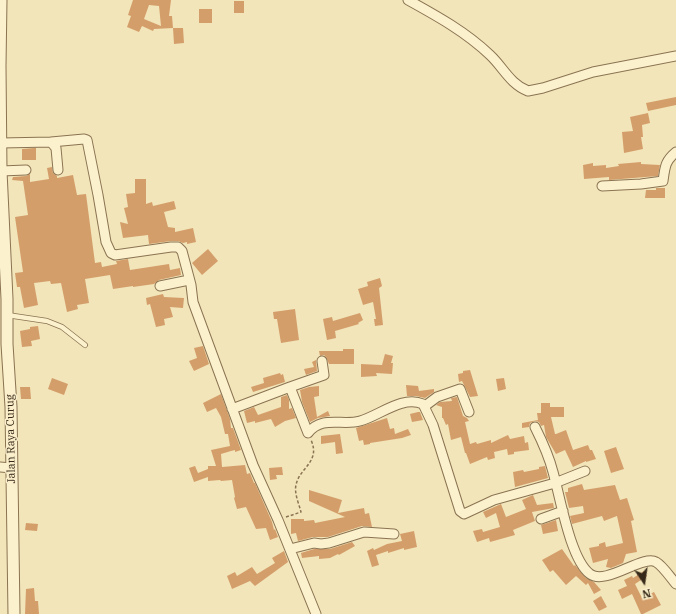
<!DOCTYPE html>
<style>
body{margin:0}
#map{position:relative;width:676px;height:614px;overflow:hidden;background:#f2e5b9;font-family:"IBM Plex Serif",serif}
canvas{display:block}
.north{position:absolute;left:624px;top:562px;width:40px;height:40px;-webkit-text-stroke:3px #f9eec9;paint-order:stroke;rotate:167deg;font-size:11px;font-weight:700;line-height:16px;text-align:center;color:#372919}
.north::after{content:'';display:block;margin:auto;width:14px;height:18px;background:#372919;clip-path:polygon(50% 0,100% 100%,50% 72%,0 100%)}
</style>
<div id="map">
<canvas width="676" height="614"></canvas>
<div class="north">N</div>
</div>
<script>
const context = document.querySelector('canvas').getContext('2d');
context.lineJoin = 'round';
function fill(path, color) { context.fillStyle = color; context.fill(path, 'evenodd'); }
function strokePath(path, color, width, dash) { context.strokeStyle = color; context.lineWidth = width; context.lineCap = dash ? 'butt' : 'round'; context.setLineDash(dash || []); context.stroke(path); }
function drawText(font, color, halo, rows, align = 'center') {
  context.font = font + ' "IBM Plex Serif",serif'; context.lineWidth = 3; context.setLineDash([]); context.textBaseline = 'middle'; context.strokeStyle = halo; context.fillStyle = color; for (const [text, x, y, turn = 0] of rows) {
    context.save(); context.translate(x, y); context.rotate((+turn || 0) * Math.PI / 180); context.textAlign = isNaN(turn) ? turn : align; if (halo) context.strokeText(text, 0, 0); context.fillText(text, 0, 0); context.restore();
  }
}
const building = new Path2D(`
 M133 0H171L169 16H172L173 28 154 29 153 31 142 26 139 32 127 27 131 16 128 15ZM149 5 159 6 161 26 144 19Z
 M234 1H244V13H234Z
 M199 9H212V23H199Z
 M173 28H183L184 43 174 44Z
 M676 97V105L648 111 646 103Z
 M648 113 650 123 642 125 643 137H641L643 149 624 153 622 132 633 131 630 117Z
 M34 148H36V160H22V149Z
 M641 162V164L660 165 658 176 609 180V177L584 179 583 165 593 163V166L606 165V168L619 166 618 164Z
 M52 167 53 173 57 176V178L73 175 77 195 86 194 95 263 101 262 102 267 117 264 116 261 128 259 130 270 169 264 170 270 180 268 181 275 159 280 154 284 133 287V286L113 289 110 275 85 279 89 303 77 305 78 309 67 312 61 283 51 284 50 281 34 283 38 305 24 308 20 287H17L15 273 23 272 15 217 28 215 23 181 12 180 13 177 26 176 30 174V182L49 179 47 168Z
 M135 179H146V204L152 202 153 206 174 201 176 209 164 212 168 227 175 228V232L193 228 196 242 187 244V242L183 243 178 241H171L149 244 148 235 123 238 120 222 128 224 124 208 128 207 126 194 135 193Z
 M656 188H665V198H645L646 190H656Z
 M208 249 218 261 202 275 192 263Z
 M380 278 382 286 379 288 383 325 375 326 374 319H376L373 302 363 305 358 289 368 286 367 282Z
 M163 294 164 297 184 298 183 308 170 307 173 317 164 319 165 325 156 327 150 304 147 305 146 298Z
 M295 309 299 340 281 343 277 319H274L273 312Z
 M360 313 363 320 358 323 359 324 335 331 336 338 327 340 323 319 332 317 333 321Z
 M38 326 40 339 31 341 32 346 22 347 20 331 30 329V327Z
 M203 346 209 364 194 371 189 361 197 358 194 348Z
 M343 349H354V364H329L326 357 324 355 320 356 319 351H343Z
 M385 354 393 356 391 363H393L392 374 376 373 377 376 361 377V364L382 365Z
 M316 360 317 371 306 375 304 369 314 367 312 362Z
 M470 370 478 396 470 397 462 381 459 382 458 374 463 373V371Z
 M280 373 281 375 283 374 285 382 253 392 251 387 264 383 263 378Z
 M52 378 68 384 64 395 48 389Z
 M504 378 506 389 498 391 496 379Z
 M406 385 418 386 419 391 434 389V392L425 398 416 396H407Z
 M319 386V396L314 397 317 417 328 411 330 416 318 418 310 422 302 402 300 390 309 387Z
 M20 387H30L31 399H21Z
 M221 394 230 419 231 428H233L241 450 235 452V450L231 451 221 454 222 467 245 465 247 474 250 473 254 483H255L272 522 274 530 275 529 278 537 270 540 266 528 256 529 246 507 237 509 234 498 235 497 232 480 221 481 220 480 208 481V477L194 482 189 468 195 466 198 473 208 469V466H216L211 450 230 446 228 434H225L221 417 216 408 207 412 203 403Z
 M287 395 289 400V409L292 408 296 418 285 421 275 427 271 419 255 423V421L247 423 244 411 254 407 258 415 281 407V397Z
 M457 397 463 416 467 418 469 421 465 422 470 444 476 442 477 444 491 440V443L508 435 510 439 524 436 525 443 528 442 529 450 514 452V454L508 455 507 449 494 452 495 458 488 460 487 457 470 464 466 453H465L461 437 451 440 448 424 446 425 443 418H442V407L436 405 440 402 452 401 451 398Z
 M541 403H550V407H564V417H551L555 434H556L566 430 573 450 588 445 590 450H592L596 459 586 462V461L573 467 565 450 556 454 546 437 544 425 541 426 539 422 535 421 530 423 529 427 522 428V423L538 420 537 413H541Z
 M418 412H420L423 420 412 422 410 414Z
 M387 418 390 429 394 428 395 434 408 429 411 435 402 438 370 443V444L364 445 363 440 359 441 356 428Z
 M340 434 343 453 336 454 335 442 321 444V436Z
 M616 447 624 469 611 473 604 451Z
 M545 466 548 478 515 487 513 472 523 470 524 472 539 469V467Z
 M282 467 283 475H276L277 479 270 480 269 468Z
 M582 484 584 490 615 485 620 500 627 498 634 520 631 521 637 552 626 554 623 563 611 568 606 567 608 559 593 563 589 548 599 546V544L605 542 606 547 623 543 617 516 604 521 602 516 572 524 570 516 584 513 583 506 569 508 565 492H568V488Z
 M309 490 342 500 338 513 364 508 365 514 369 513 372 527 362 526 328 537H313L298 541 296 533 291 534V519H304V521L314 520 315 523 345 517 309 501Z
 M533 495 537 505 553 503 554 508 532 512 535 521 513 530 515 535 490 542 489 538 477 542 473 531 482 529 483 532 500 527 496 513 486 518 483 512 501 504 506 517 526 509 522 500Z
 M556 520 558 531 543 534 541 525Z
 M26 523 38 524 37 531 25 530Z
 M414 531 417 547 404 550V548L388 553V551L376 555 379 565 372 567 367 551 373 548 374 550 387 544 402 541 400 534Z
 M352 542 355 546 339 555 338 554 330 558 319 559V556L302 558 301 553 314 549H330Z
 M562 549 574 566 575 565 586 578 594 582 601 590 594 594 588 583 586 585 576 576 566 585 553 570 550 572 542 560Z
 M284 551 288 562 255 586 250 581 232 589 227 576 235 572 237 576 252 567 257 574 275 563 272 558Z
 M644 571 647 576 635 584 642 598 654 592 661 605 643 614H641L632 594 622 599 618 590 627 586 624 580 632 576 633 578Z
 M34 588 35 601H38L39 614H25L26 589Z
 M601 596 607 607 599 611 593 601Z`);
const path = new Path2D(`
 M286 517 301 512C299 504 294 493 296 485 299 468 321 462 311 440`);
const service = new Path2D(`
 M7 315 47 321 62 327 85 345`);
const minor = new Path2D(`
 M408 0C437 16 466 32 490 55 503 67 510 84 528 91L543 88 593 72 676 56
 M51 142 84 139 87 140 98 195 106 242 111 253 115 255 171 247H178L182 251 191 285 193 302 253 465 278 520 316 614
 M1 143 51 142 56 148 58 170
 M1 171 26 170
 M602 186 641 184 663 181C665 167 665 161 676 152
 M160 286 189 280
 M290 387 324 375 322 361
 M425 406 437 397 460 389 469 412
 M232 409 290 387 308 433C322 415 342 426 360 421 379 416 402 395 423 404L433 425 460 511 464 514 494 500 555 483 585 471
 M535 427C542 441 549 456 553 472 560 496 570 559 590 574 606 586 643 554 656 562 663 566 670 577 676 584
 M0 467 12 468
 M541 519 563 511
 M290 549 314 543 321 544 329 543 364 532 394 534`);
const tertiary = new Path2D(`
 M1 0 0 66 1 171 7 299V344L11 407 14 614`);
const streetNames = [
 ["Jalan Raya Curug",11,439,-91]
];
fill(building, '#d49e6b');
strokePath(service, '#8a7352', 6);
strokePath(minor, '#8a7352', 11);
strokePath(tertiary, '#8a7352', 13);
strokePath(path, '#8a7352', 1.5, [3, 2]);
strokePath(service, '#fcf1cd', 4.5);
strokePath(minor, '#fcf1cd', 9);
strokePath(tertiary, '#fcf1cd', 11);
drawText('11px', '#372919', '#f9eec9', streetNames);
</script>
